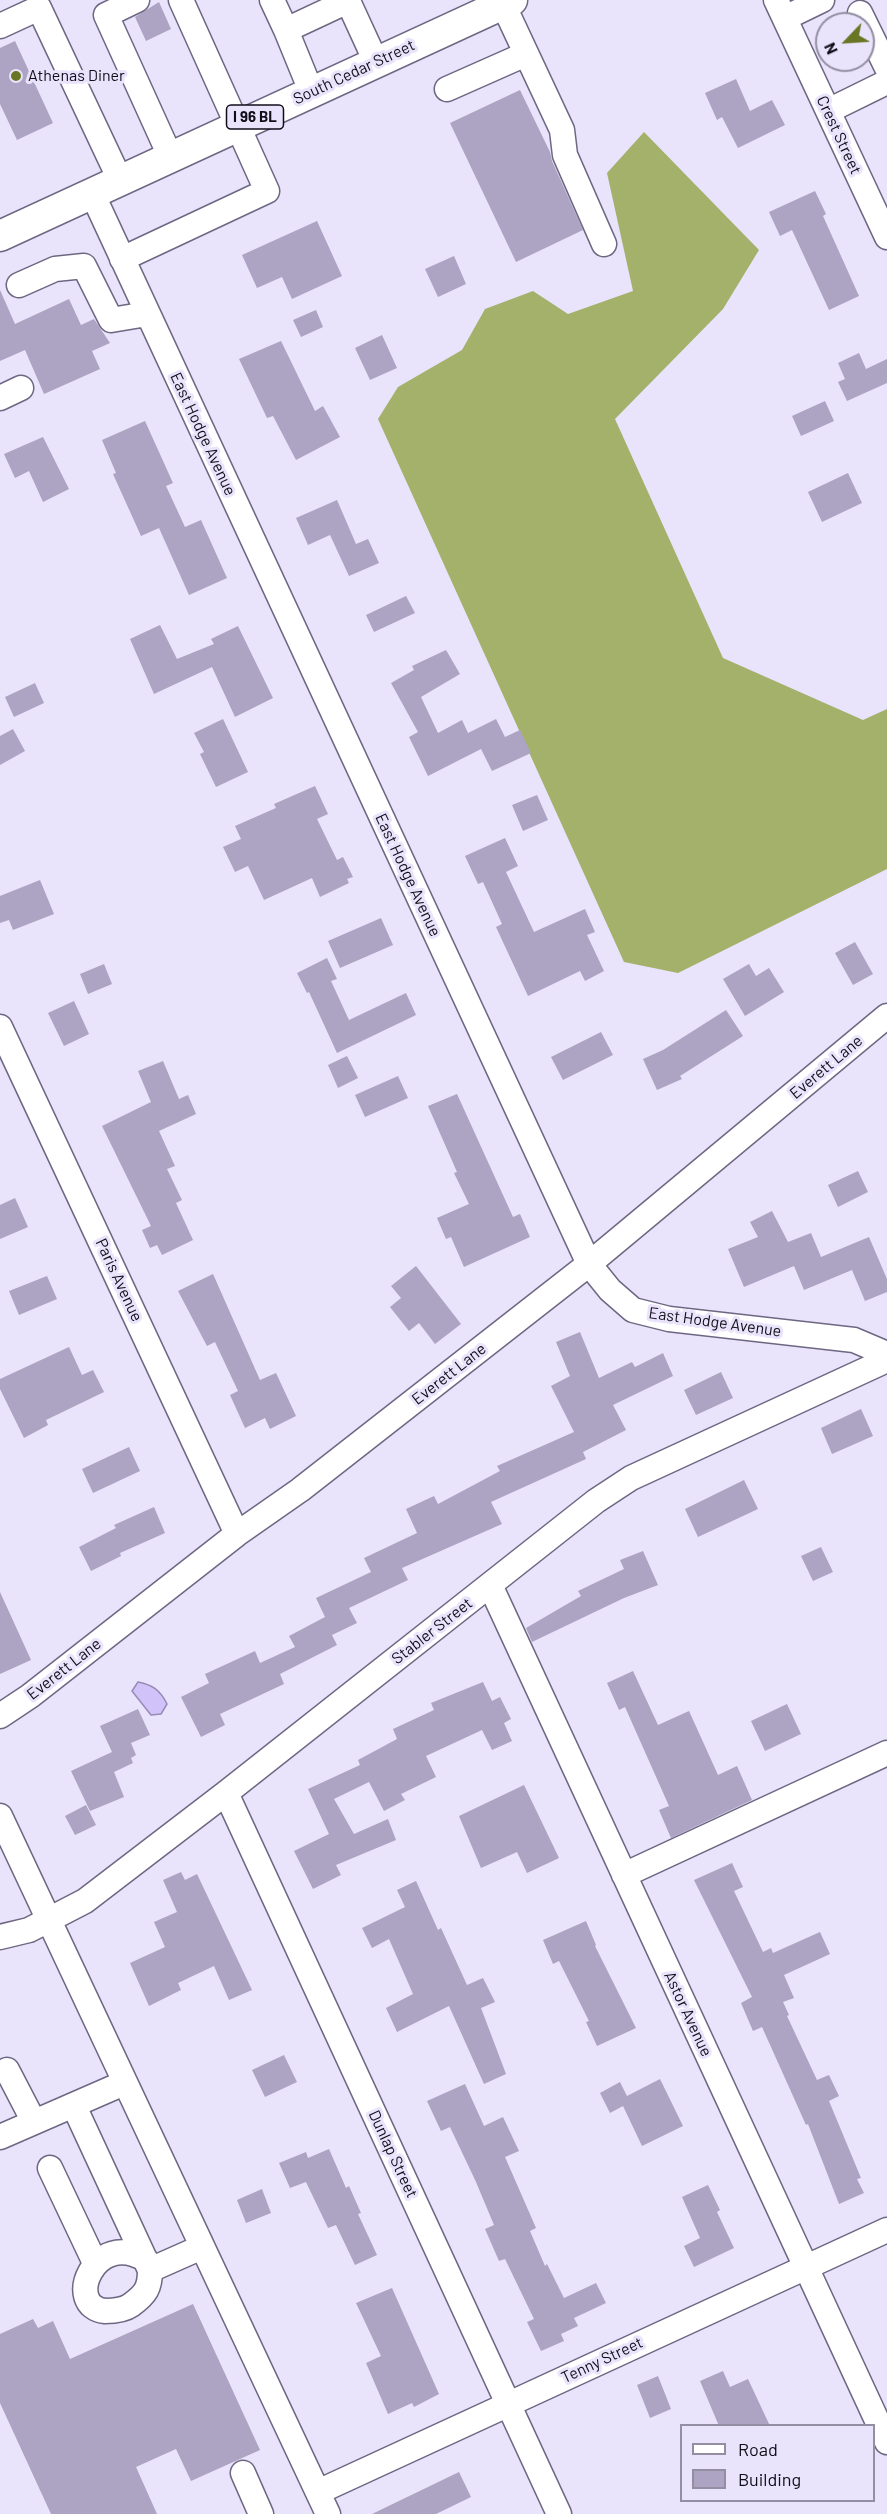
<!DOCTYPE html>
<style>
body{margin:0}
#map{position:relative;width:887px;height:2514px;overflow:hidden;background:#e9e3fc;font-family:Barlow,sans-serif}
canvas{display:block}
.legend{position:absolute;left:680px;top:2424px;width:195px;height:78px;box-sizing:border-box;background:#e9e3fc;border:2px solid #938ea1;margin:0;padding:8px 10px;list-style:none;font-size:18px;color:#110e18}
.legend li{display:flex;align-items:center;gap:12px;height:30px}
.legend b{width:30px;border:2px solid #938ea1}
.north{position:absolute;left:815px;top:12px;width:60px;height:60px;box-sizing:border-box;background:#e9e3fc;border:2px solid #938ea1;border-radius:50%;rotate:245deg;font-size:16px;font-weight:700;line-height:24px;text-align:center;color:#110e18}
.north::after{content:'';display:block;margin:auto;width:21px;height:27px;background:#697623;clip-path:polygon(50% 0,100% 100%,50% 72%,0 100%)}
</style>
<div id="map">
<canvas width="887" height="2514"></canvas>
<ul class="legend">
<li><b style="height:8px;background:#fff"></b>Road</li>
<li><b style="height:16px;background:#aca4c2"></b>Building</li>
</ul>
<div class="north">N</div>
</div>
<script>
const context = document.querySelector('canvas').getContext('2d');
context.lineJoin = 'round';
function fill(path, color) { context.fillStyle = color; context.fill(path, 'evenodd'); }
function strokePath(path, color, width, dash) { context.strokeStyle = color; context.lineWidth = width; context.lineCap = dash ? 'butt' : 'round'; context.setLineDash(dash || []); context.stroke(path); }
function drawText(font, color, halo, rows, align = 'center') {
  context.font = font + ' Barlow,sans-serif'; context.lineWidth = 6; context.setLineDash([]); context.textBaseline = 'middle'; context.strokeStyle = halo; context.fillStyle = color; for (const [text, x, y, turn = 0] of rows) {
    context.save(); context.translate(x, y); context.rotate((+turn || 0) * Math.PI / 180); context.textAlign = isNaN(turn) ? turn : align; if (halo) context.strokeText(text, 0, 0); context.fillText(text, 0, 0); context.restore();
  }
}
const forest = new Path2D(`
 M644 132 759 250 723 309 615 419 723 658 863 720 887 709V869L678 973 624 962 378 419 398 387 462 350 485 309 533 291 568 314 633 291 607 173Z`);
const water = new Path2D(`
 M138 1682C153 1685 160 1690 167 1704L161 1714 151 1715 132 1691Z`);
const building = new Path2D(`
 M159 2 171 29 146 41 135 17Z
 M15 41 53 123 17 140 0 104V48Z
 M736 79 750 111 772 100 785 125 738 148 722 117 717 120 705 93Z
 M520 90 550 152 552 161 583 230 516 262 450 123Z
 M815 191 826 214 823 216 859 296 829 310 792 230 780 236 769 212Z
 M317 221 342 276 292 299 282 277 257 288 242 255Z
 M454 256 466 284 438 297 425 269Z
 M0 290 15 324 69 299 81 325 94 319 110 343 92 351 100 369 44 394 25 350 0 361Z
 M316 310 323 327 301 337 293 320Z
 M382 335 397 368 370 380 355 348Z
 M281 341 315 411 323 406 340 437 296 460 273 416 267 418 239 359Z
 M859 353 866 369 887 359V383L847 401 838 382 845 379 838 363Z
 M825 401 834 421 801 436 792 416Z
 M145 421 173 483 166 486 185 527 201 520 227 578 189 595 159 528 141 536 113 474 116 473 102 440Z
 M43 437 69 489 43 502 29 471 15 478 4 454Z
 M848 473 862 503 822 522 808 492Z
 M337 500 356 544 368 539 379 563 349 576 330 535 308 545 296 518Z
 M406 596 415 613 374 632 366 615Z
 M160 625 177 659 214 644 211 639 238 626 273 698 235 717 212 667 154 694 130 639Z
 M446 650 460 674 421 697 438 733 462 720 468 733 496 719 505 737 520 730 531 753 492 771 481 749 428 776 409 737 418 732 391 683 414 670 412 666Z
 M35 683 44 703 14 717 5 697Z
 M223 719 248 772 216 787 200 754 204 752 194 733Z
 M13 729 25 751 0 765V736Z
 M315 786 328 814 317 819 337 860 343 857 353 877 347 879 349 883 320 897 312 878 264 900 248 866 235 872 223 847 241 839 235 826 276 808 274 804Z
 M537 795 548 820 523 831 512 805Z
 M505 838 518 866 506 872 534 932 585 909 595 932 587 935 604 971 585 981 580 971 528 996 496 927 502 924 483 882 478 884 465 856Z
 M40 880 54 914 13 930 9 920 0 923V896Z
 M381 918 393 945 340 968 328 941Z
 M855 942 873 974 853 985 835 953Z
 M327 958 337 979 331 981 349 1020 406 993 416 1015 337 1053 309 992 307 993 297 973Z
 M104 964 112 984 88 994 80 974Z
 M749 964 756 976 769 968 784 992 745 1016 723 979Z
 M74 1001 89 1034 64 1046 48 1013Z
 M726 1010 743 1036 680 1076 682 1079 657 1090 643 1059 663 1050Z
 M601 1032 613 1055 563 1080 551 1057Z
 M347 1056 358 1078 338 1088 328 1065Z
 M163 1061 179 1099 188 1095 196 1114 159 1131 175 1166 167 1169 182 1200 176 1203 193 1240 162 1255 157 1245 150 1248 142 1230 151 1226 102 1126 151 1102 138 1071Z
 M398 1076 408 1098 365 1117 355 1095Z
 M457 1094 513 1217 520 1214 530 1237 464 1267 451 1237 446 1239 437 1218 469 1204 454 1173 457 1172 428 1106Z
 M858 1171 868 1192 838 1207 828 1185Z
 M15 1198 28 1227 0 1239V1205Z
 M772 1211 788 1242 811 1233 821 1257 869 1237 887 1279V1292L865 1301 852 1270 804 1290 794 1266 744 1287 728 1249 758 1237 750 1222Z
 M416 1266 461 1324 435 1344 419 1323 409 1331 390 1307 401 1298 391 1286Z
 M213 1274 260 1380 276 1373 296 1416 270 1429 265 1418 245 1428 230 1395 238 1391 215 1342 207 1346 178 1291Z
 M47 1276 57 1299 19 1315 9 1291Z
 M580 1332 599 1378 632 1362 635 1367 663 1353 673 1376 613 1405 626 1430 583 1452 586 1459 491 1502 502 1524 402 1568 408 1580 349 1608 357 1623 332 1635 337 1645 280 1674 284 1684 220 1714 225 1725 201 1737 181 1697 209 1683 205 1674 255 1651 260 1663 295 1647 289 1636 325 1617 316 1598 371 1572 364 1558 417 1533 406 1509 434 1496 438 1504 500 1471 497 1466 574 1432 551 1386 570 1376 556 1342Z
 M69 1347 82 1375 93 1370 104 1392 46 1420 48 1425 24 1438 0 1389V1379Z
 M721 1372 733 1398 696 1415 684 1390Z
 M861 1409 873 1436 832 1454 821 1428Z
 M129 1447 140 1471 93 1493 82 1469Z
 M744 1480 758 1509 698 1537 685 1509Z
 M154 1507 165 1533 120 1553 121 1556 91 1571 79 1547 116 1528 114 1525Z
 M821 1547 833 1572 813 1581 801 1556Z
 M643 1551 658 1585 624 1598 532 1642 526 1628 581 1596 578 1591 624 1569 620 1560Z
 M0 1592 31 1660 0 1674Z
 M633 1671 658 1725 689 1711 718 1775 737 1766 752 1800 671 1838 659 1810 669 1806 625 1707 619 1710 607 1683Z
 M483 1682 492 1701 500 1697 511 1719 504 1723 512 1741 492 1750 482 1730 426 1756 436 1777 401 1794 405 1800 384 1811 369 1782 334 1799 354 1834 388 1819 396 1840 336 1865 341 1875 313 1889 294 1851 329 1834 308 1789 360 1765 358 1760 397 1739 393 1729 434 1710 431 1703Z
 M787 1704 801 1734 765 1751 751 1721Z
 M138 1709 150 1735 131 1743 136 1755 131 1758 133 1763 114 1772 124 1797 90 1811 71 1771 112 1752 100 1726Z
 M524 1785 559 1858 527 1873 517 1852 481 1868 459 1816Z
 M86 1805 96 1825 75 1835 65 1816Z
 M732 1863 743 1887 734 1891 763 1952 771 1948 773 1953 820 1932 830 1954 784 1975 794 1998 783 2002 789 2015 787 2016 817 2080 829 2075 839 2096 829 2101 861 2178 857 2179 864 2193 839 2204 808 2124 806 2125 762 2027 753 2031 741 2003 752 1997 694 1880Z
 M181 1872 185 1880 197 1874 252 1990 229 2000 214 1966 178 1983 181 1990 149 2006 130 1963 165 1947 154 1922 177 1912 163 1880Z
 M416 1881 438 1930 441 1928 467 1985 483 1978 495 2002 481 2008 506 2074 484 2084 449 2006 397 2032 386 2008 413 1994 389 1939 372 1948 362 1928 405 1907 397 1890Z
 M586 1921 596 1945 595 1946 636 2028 597 2046 586 2022 589 2021 559 1961 553 1964 543 1940Z
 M284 2055 297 2082 265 2097 252 2070Z
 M660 2079 683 2126 642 2146 623 2106 610 2113 600 2093 620 2082 627 2096Z
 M465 2084 484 2126 503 2117 519 2151 505 2157 536 2228 530 2231 545 2266 547 2264 564 2298 596 2283 606 2303 574 2318 578 2326 561 2334 564 2341 541 2351 527 2322 534 2319 505 2259 499 2261 485 2229 494 2225 476 2182 450 2127 441 2131 427 2101Z
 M329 2149 346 2188 349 2186 361 2213 358 2214 377 2255 355 2265 336 2225 328 2228 306 2182 290 2188 279 2163 306 2152 308 2158Z
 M708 2185 720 2210 717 2212 734 2248 694 2267 684 2246 700 2238 682 2197Z
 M262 2189 271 2213 246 2223 237 2200Z
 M392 2288 439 2394 414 2407 412 2403 388 2414 366 2363 381 2356 356 2303Z
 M193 2304 260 2450 191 2481 176 2449 136 2467 157 2514H51L0 2403V2334L33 2319 38 2328 53 2321 70 2359Z
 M723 2371 730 2387 748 2379 770 2426H719L700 2381Z
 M658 2376 671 2409 650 2418 637 2385Z
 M459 2472 471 2497 436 2514H372Z`);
const minor = new Path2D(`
 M137 0 106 15 170 156
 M272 0 286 30
 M776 0 887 237
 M503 4 562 130 565 155 604 244
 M860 13 887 68
 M785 18 822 0
 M0 26 39 8 120 180
 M447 89 526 54
 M311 91 286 30 348 1 376 62
 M828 111 887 82
 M92 193 589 1264 610 1290 633 1310 669 1319 854 1340 887 1354
 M122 259 267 191 181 0
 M19 285 55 269 84 266 111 320 147 314
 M0 398 21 388
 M0 1027 237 1534
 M490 1585 887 2442
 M0 1716 30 1696 237 1534 300 1490 589 1264 887 1016
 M226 1793 559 2514
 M0 1816 328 2514
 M624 1875 887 1753
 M0 1937 29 1930 85 1901 226 1793 596 1501 631 1478 887 1360
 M7 2070 34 2122
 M74 2106 150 2270 202 2247
 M0 2137 124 2083
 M50 2168 95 2263
 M146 2260C94 2228 63 2307 105 2311 114 2311 124 2310 131 2305 146 2294 150 2288 150 2270
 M243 2473 261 2514
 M318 2492 887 2230`);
const major = new Path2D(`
 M0 236 512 0`);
const markers = [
 [16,76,6,"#697623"]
];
const shields = [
 [255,117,57]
];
const shieldNames = [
 ["I 96 BL",255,117]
];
const streetNames = [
 ["South Cedar Street",354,72,-25],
 ["Crest Street",839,135,65],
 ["East Hodge Avenue",203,434,65],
 ["East Hodge Avenue",408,875,65],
 ["Everett Lane",826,1067,-40],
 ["Paris Avenue",119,1280,65],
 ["East Hodge Avenue",715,1322,8],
 ["Everett Lane",449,1374,-38],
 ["Stabler Street",432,1631,-38],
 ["Everett Lane",64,1669,-38],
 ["Astor Avenue",688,2014,65],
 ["Dunlap Street",393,2154,65],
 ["Tenny Street",602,2360,-25]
];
const poiNames = [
 ["Athenas Diner",28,76]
];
fill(forest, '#a3b16a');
fill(water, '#d1c2f9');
strokePath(water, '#978cb6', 1.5);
fill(building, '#aca4c2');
strokePath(minor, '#6e6782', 27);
strokePath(major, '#6e6782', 33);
strokePath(minor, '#fff', 24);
strokePath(major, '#fff', 30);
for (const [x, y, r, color] of markers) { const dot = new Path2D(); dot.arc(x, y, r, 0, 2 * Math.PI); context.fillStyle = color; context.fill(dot); strokePath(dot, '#e9e3fc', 2); }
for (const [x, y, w] of shields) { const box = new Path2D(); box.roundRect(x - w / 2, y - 12, w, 24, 4.5); context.fillStyle = '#e9e3fc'; context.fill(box); strokePath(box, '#110e18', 1.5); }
drawText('bold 15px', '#110e18', null, shieldNames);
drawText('16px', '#110e18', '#e9e3fc', streetNames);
drawText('16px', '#110e18', '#e9e3fc', poiNames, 'left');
</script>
